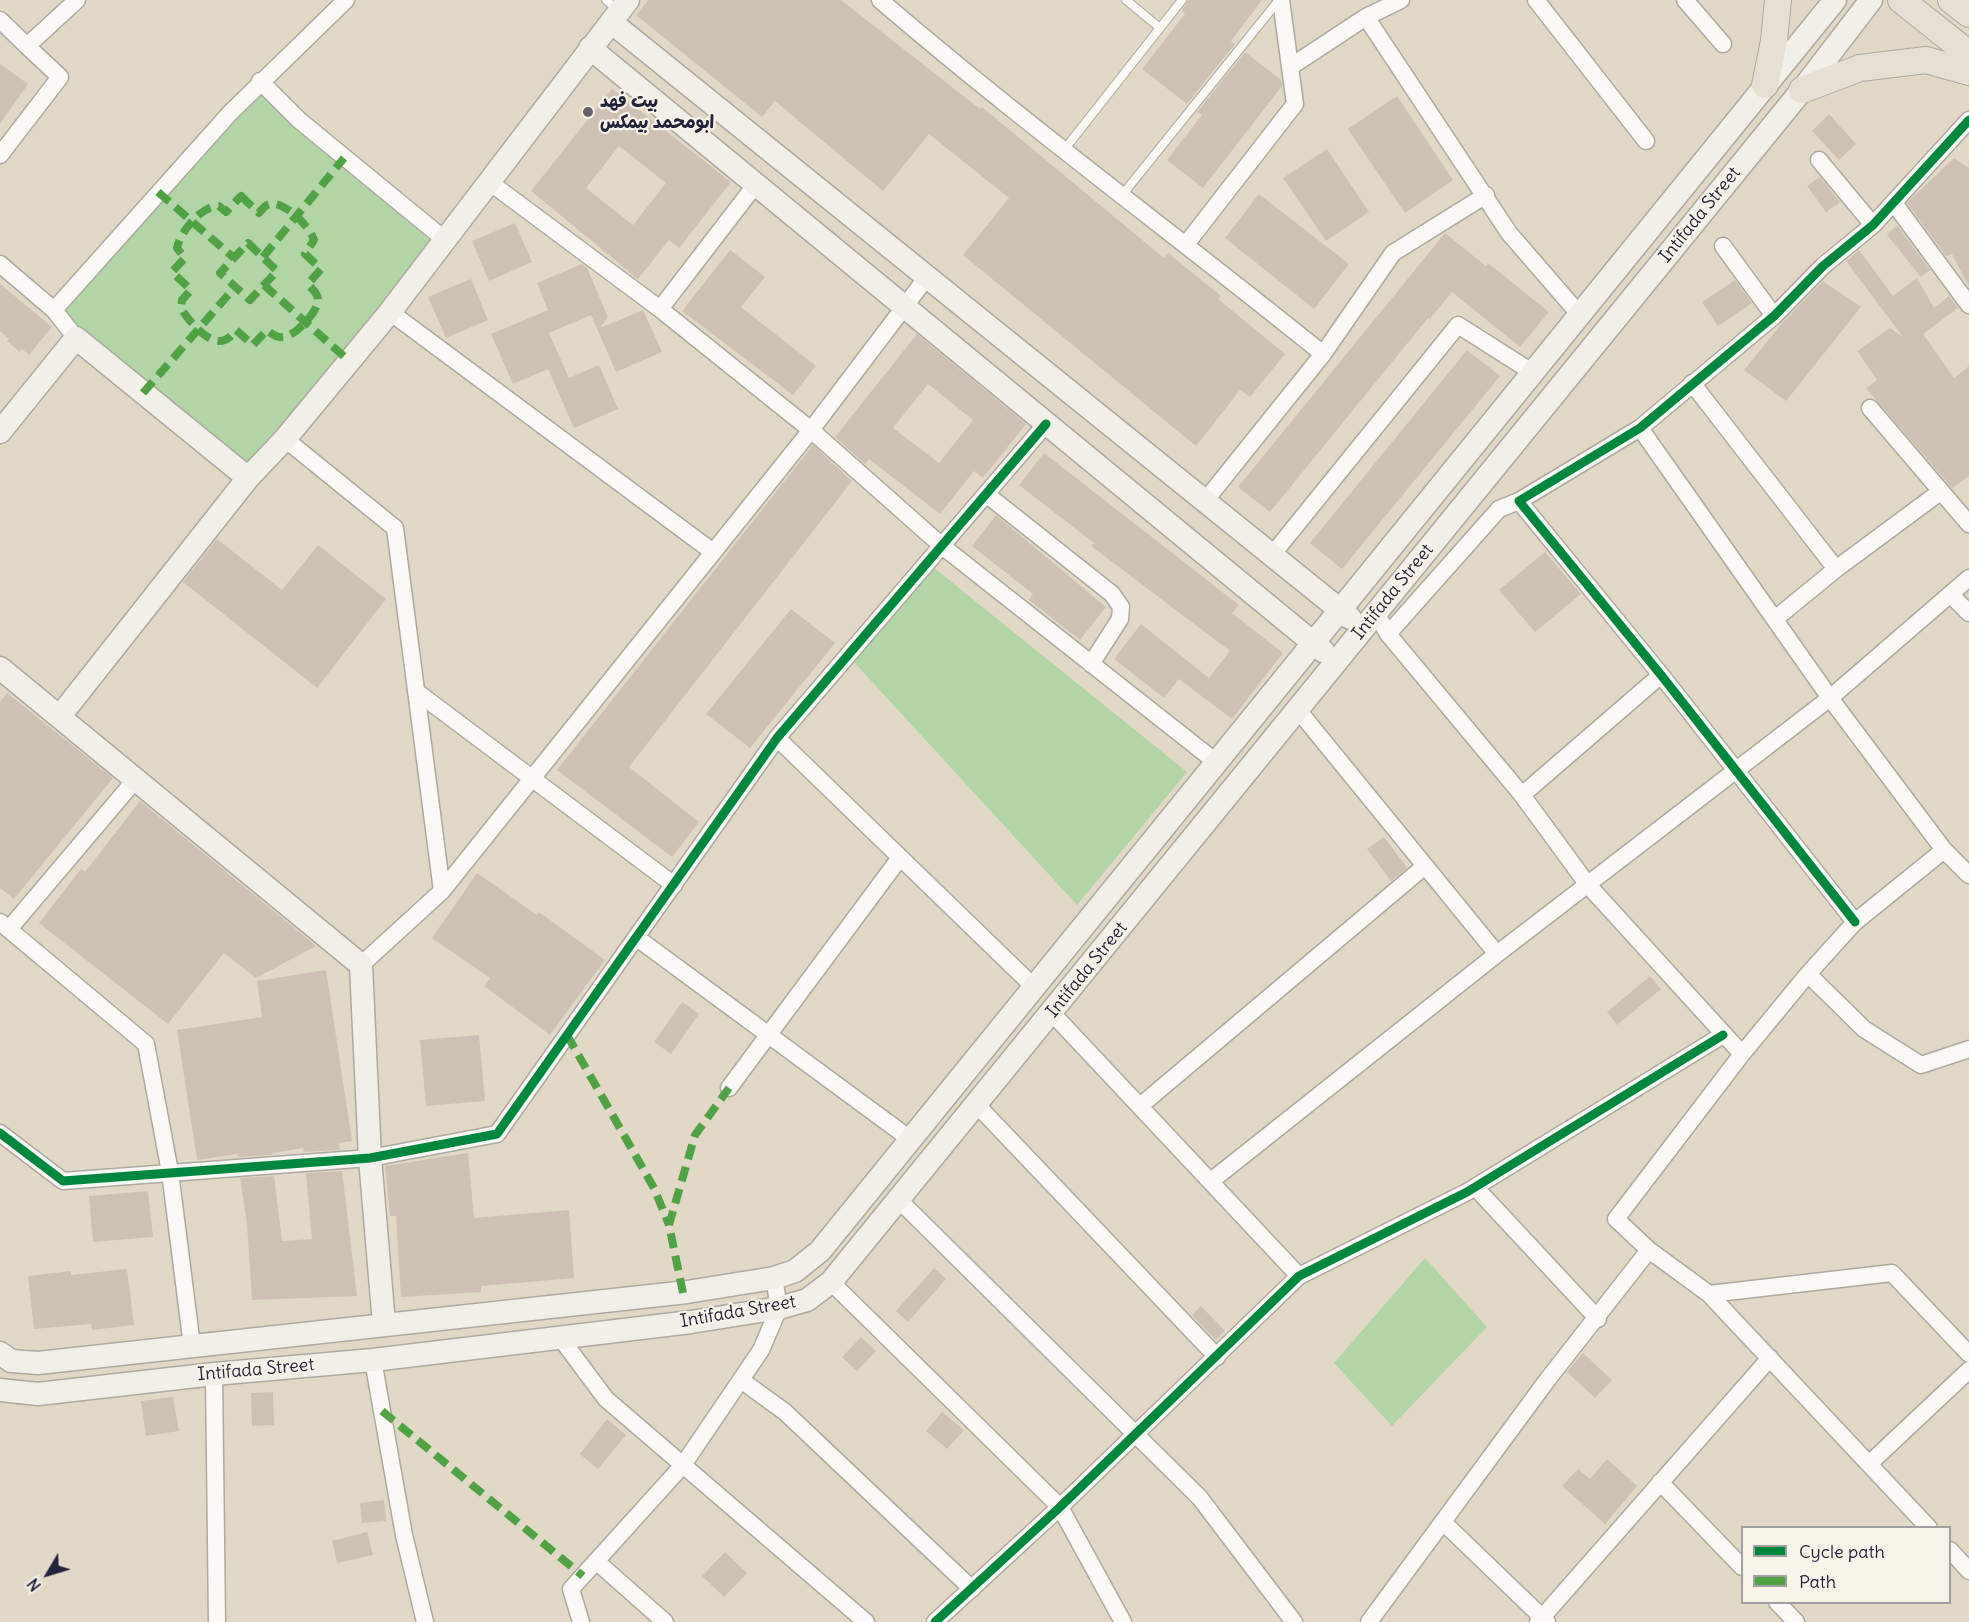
<!DOCTYPE html>
<meta charset="utf-8">
<style>
body{margin:0}
#map{position:relative;width:1969px;height:1622px;overflow:hidden;background:#e1d9c6;font-family:Delius,sans-serif}
canvas{display:block}
.legend{position:absolute;left:1741px;top:1526px;width:210px;height:78px;box-sizing:border-box;background:#f7f3e8;border:2px solid #a29fa3;margin:0;padding:8px 10px;list-style:none;font-size:18px;color:#22223b}
.legend li{display:flex;align-items:center;gap:12px;height:30px}
.legend b{width:30px;border:2px solid #a29fa3}
.north{position:absolute;left:18px;top:1544px;width:60px;height:60px;-webkit-text-stroke:4px #f7f3e8;paint-order:stroke;rotate:232deg;font-size:16px;font-weight:700;line-height:24px;text-align:center;color:#22223b}
.north::after{content:'';display:block;margin:auto;width:21px;height:27px;background:#22223b;clip-path:polygon(50% 0,100% 100%,50% 72%,0 100%)}
</style>
<div id="map">
<canvas width="1969" height="1622"></canvas>
<ul class="legend">
<li><b style="height:8px;background:#00873e"></b>Cycle path</li>
<li><b style="height:8px;background:#50a245"></b>Path</li>
</ul>
<div class="north">N</div>
</div>
<script>
const context = document.querySelector('canvas').getContext('2d');
context.lineJoin = 'round';
function fill(path, color) { context.fillStyle = color; context.fill(path, 'evenodd'); }
function strokePath(path, color, width, dash) { context.strokeStyle = color; context.lineWidth = width; context.lineCap = dash ? 'butt' : 'round'; context.setLineDash(dash || []); context.stroke(path); }
function drawText(font, color, halo, rows, align = 'center') {
  context.font = font + ' Delius,"Playpen Sans Arabic",sans-serif'; context.lineWidth = 4.5; context.setLineDash([]); context.textBaseline = 'middle'; context.strokeStyle = halo; context.fillStyle = color; for (const [text, x, y, turn = 0] of rows) {
    context.save(); context.translate(x, y); context.rotate((+turn || 0) * Math.PI / 180); context.textAlign = isNaN(turn) ? turn : align; if (halo) context.strokeText(text, 0, 0); context.fillText(text, 0, 0); context.restore();
  }
}
const green = new Path2D(`
 M260 87 436 239 248 470 79 334 63 311Z
 M933 567 1187 772 1077 905 853 661Z
 M1425 1258 1487 1327 1392 1426 1334 1363Z`);
const building = new Path2D(`
 M648 0H841L980 109 982 107 1164 258 1168 253 1221 296 1218 299 1285 354 1250 397 1240 390 1196 446 963 255 1009 198 929 134 883 191 775 101 762 117 636 15Z
 M1188 0H1262L1231 41 1235 44 1187 104 1142 69 1185 14 1182 11Z
 M1245 52 1281 80 1282 86 1203 188 1167 160 1202 115 1197 112Z
 M0 64 28 84 0 124Z
 M612 89 731 182 679 248 669 240 638 279 531 191ZM619 146 666 183 633 225 586 188Z
 M1397 96 1453 180 1405 213 1348 129Z
 M1829 114 1856 144 1839 160 1812 131Z
 M1327 149 1369 212 1326 241 1283 178Z
 M1954 158 1969 168V287L1952 254 1946 256 1907 203Z
 M1820 177 1840 202 1826 212 1807 186Z
 M1259 194 1349 264 1314 309 1225 238Z
 M515 223 532 262 489 281 472 241Z
 M1897 225 1930 270 1921 277 1887 235Z
 M1445 233 1486 266 1488 263 1549 312 1520 347 1452 292 1430 319 1428 318 1270 512 1238 487Z
 M730 250 765 277 741 307 816 366 793 395 682 311Z
 M1859 250 1893 296 1917 278 1934 308 1949 296 1958 308 1923 334 1954 378 1969 366V476L1952 488 1866 388 1877 380 1857 351 1890 328 1903 337 1846 261Z
 M582 264 587 268 608 317 600 328 643 310 662 352 616 372 591 315 549 333 569 378 599 365 618 409 574 428 548 369 513 384 491 334 548 310 537 283Z
 M471 279 488 320 446 338 428 297Z
 M1735 280 1752 303 1718 326 1702 302Z
 M1823 281 1861 307 1786 401 1744 370 1783 322Z
 M0 284 52 327 29 355 22 349 20 352 7 341 9 339 0 331Z
 M917 334 1026 424 983 478 974 471 940 514 869 459 865 464 835 437ZM928 384 973 420 939 463 893 428Z
 M1467 350 1500 376 1342 569 1310 543Z
 M813 445 852 481 629 767 699 822 672 857 557 770Z
 M1044 453 1239 605 1232 613 1283 653 1232 719 1179 679 1164 698 1114 659 1141 624 1209 678 1230 651 1091 546 1094 543 1019 485Z
 M996 515 1106 607 1080 640 1029 600 1033 594 972 546Z
 M217 539 282 590 318 545 386 599 317 688 183 582Z
 M1545 552 1581 594 1535 632 1499 590Z
 M791 609 835 643 750 748 706 714Z
 M7 693 113 778 14 899 0 888V702Z
 M140 801 316 946 256 978 224 953 168 1024 39 923 81 869 85 872Z
 M1384 837 1407 868 1391 881 1367 849Z
 M477 873 537 915 539 912 605 960 550 1035 484 986 490 978 432 938Z
 M326 970 352 1141 339 1143 340 1150 304 1152 303 1148 272 1153V1155L238 1157 237 1154 197 1160 177 1030 262 1017 257 981Z
 M1650 976 1661 989 1617 1025 1607 1012Z
 M682 1002 699 1014 671 1054 654 1042Z
 M479 1035 485 1101 426 1106 420 1040Z
 M468 1153 474 1218 569 1210 574 1278 481 1286V1292L401 1297 396 1216H390L385 1166Z
 M342 1171 357 1296 252 1300 247 1224 240 1178 274 1176 282 1241 312 1239 306 1173Z
 M148 1191 153 1237 93 1242 89 1196Z
 M934 1268 946 1279 908 1322 896 1311Z
 M127 1269 134 1325 92 1330 91 1324 34 1329 28 1276 71 1271V1275Z
 M1201 1306 1225 1331 1215 1340 1192 1315Z
 M861 1337 876 1351 857 1371 842 1357Z
 M1583 1353 1612 1380 1595 1398 1567 1372Z
 M273 1392 274 1425 252 1426 251 1393Z
 M173 1397 179 1431 146 1436 141 1401Z
 M942 1412 964 1430 947 1449 926 1431Z
 M607 1419 626 1435 598 1469 580 1454Z
 M1607 1459 1637 1486 1605 1524 1562 1486 1578 1469 1590 1479Z
 M384 1500 386 1521 362 1523 360 1503Z
 M367 1532 373 1555 337 1563 332 1541Z
 M725 1552 747 1573 724 1597 702 1576Z`);
const lane = new Path2D(`
 M606 0 619 11
 M1126 0 1160 28
 M1064 150 1182 0
 M1123 194 1279 0`);
const street = new Path2D(`
 M880 0C1023 123 1176 235 1323 354L1205 501
 M1536 0 1646 141
 M1685 0 1723 44
 M1366 17 1401 0
 M0 20 27 46
 M1290 67 1366 17 1509 233 1579 314
 M260 81 299 120 444 239
 M0 155 60 77 27 46 77 0
 M1819 160 1873 225
 M488 181 660 309 811 430 942 546 1216 762
 M1894 203 1969 305
 M1187 243 1295 104 1281 0
 M1723 246 1774 316
 M0 264 54 310 76 338
 M660 309 756 184
 M54 310 230 113 346 0
 M390 312 713 552
 M1323 354 1393 253 1486 195
 M1692 383 1836 569
 M1870 408 1969 524
 M1640 428 1830 698 1944 850 1969 875
 M285 439 395 528 442 891
 M986 494 1112 594 1121 607 1120 619 1091 664
 M1272 555 1458 325 1532 372
 M1951 595 1969 613
 M1376 613 1388 634 1522 795 1588 885 1742 1054
 M1775 619 1836 569 1940 492
 M1388 634 1499 509 1519 501
 M417 692 674 885
 M1298 710 1497 954
 M777 738 1034 987
 M1522 795 1661 675
 M0 922 146 1044 170 1172 192 1346
 M1855 922 1661 675 1519 501 1640 428 1774 316 1823 266 1873 225 1969 120
 M9 929 136 779
 M637 938 910 1139
 M361 965 442 891 811 430 927 277
 M1808 974 1864 1029 1921 1065 1969 1049
 M1052 1013 1299 1276
 M729 1088 899 859
 M977 1105 1217 1357
 M1140 1106 1425 866
 M0 1133 63 1181 370 1158 497 1134 777 738 1046 424
 M1211 1181 1497 954 1830 698 1969 578
 M1475 1187 1598 1319
 M899 1200 1200 1498 1294 1622
 M831 1282 1060 1507 1123 1622
 M1709 1294 1892 1273 1969 1354
 M559 1336 606 1399 866 1622
 M373 1360 404 1535 425 1622
 M214 1374 217 1622
 M741 1380 785 1412 972 1589
 M1870 1463 1969 1370
 M1660 1482 1742 1567
 M1443 1522 1547 1622
 M1929 1528 1709 1294 1649 1250 1616 1219 1742 1054 1808 974 1855 922 1944 850
 M1950 1550 1969 1571
 M596 1561 665 1622
 M1777 1602 1796 1622
 M581 1622 571 1589 683 1465 761 1350 779 1308 774 1278
 M935 1622 1060 1507 1299 1276 1467 1192 1723 1035
 M1369 1622 1548 1379 1649 1250
 M1538 1622 1770 1358`);
const secondary = new Path2D(`
 M611 22 1350 618
 M590 48 1323 651
 M0 432 76 338 248 478
 M0 668 361 965 370 1158 384 1324
 M60 716 248 478 285 439 390 312 628 0
 M0 1353 11 1361 38 1363 687 1292 774 1278 795 1271 820 1251 1835 0
 M0 1390 38 1394 214 1374 373 1360 691 1322 779 1308 807 1300 831 1282 1802 90 1871 0`);
const primary = new Path2D(`
 M1901 0 1969 54
 M1951 0 1969 14
 M1765 85 1774 41 1778 0
 M1802 90 1860 68 1926 60 1969 72`);
const quiet = new Path2D(`
 M158 192 234 258
 M241 196 259 213C262 209 265 205 270 204 285 201 310 227 314 240L305 254 321 269 308 284C312 289 318 293 318 300 318 312 295 336 284 337 276 338 272 334 267 330L253 345 236 330C232 335 228 340 221 341 207 343 187 319 181 308L182 300 191 290 172 272 185 258 177 248C180 232 202 205 219 206L226 212Z
 M248 243 277 271 250 300 220 273Z
 M263 257 344 158
 M264 285 349 361
 M143 393 235 287
 M567 1035 654 1188 669 1225
 M683 1293 669 1225 695 1135 729 1088
 M382 1411 583 1576`);
const cycleway = new Path2D(`
 M1855 922 1661 675 1519 501 1640 428 1774 316 1823 266 1873 225 1969 120
 M0 1133 63 1181 370 1158 497 1134 777 738 1046 424
 M935 1622 1060 1507 1299 1276 1467 1192 1723 1035`);
const markers = [
 [588,112,6,"#65626c"]
];
const poiNames = [
 ["بيت فهد",600,102],
 ["ابومحمد بيمكس",600,123]
];
const streetNames = [
 ["Intifada Street",1700,215,-51],
 ["Intifada Street",1393,592,-51],
 ["Intifada Street",1087,970,-51],
 ["Intifada Street",738,1312,-10],
 ["Intifada Street",256,1370,-5]
];
fill(green, '#b2d5a6');
fill(building, '#cec1b3');
strokePath(lane, '#ada99f', 10);
strokePath(street, '#ada99f', 19);
strokePath(secondary, '#ada99f', 25);
strokePath(primary, '#ada99f', 28);
strokePath(lane, '#faf9f6', 8);
strokePath(street, '#faf9f6', 16);
strokePath(secondary, '#f2efe8', 22);
strokePath(primary, '#e5e0d2', 26);
strokePath(quiet, '#50a245', 8, [15, 8]);
strokePath(cycleway, '#00873e', 9);
for (const [x, y, r, color] of markers) { const dot = new Path2D(); dot.arc(x, y, r, 0, 2 * Math.PI); context.fillStyle = color; context.fill(dot); strokePath(dot, '#f7f3e8', 2); }
drawText('bold 18px', '#22223b', '#f7f3e8', poiNames, 'left');
drawText('18px', '#22223b', '#f7f3e8', streetNames);
</script>
